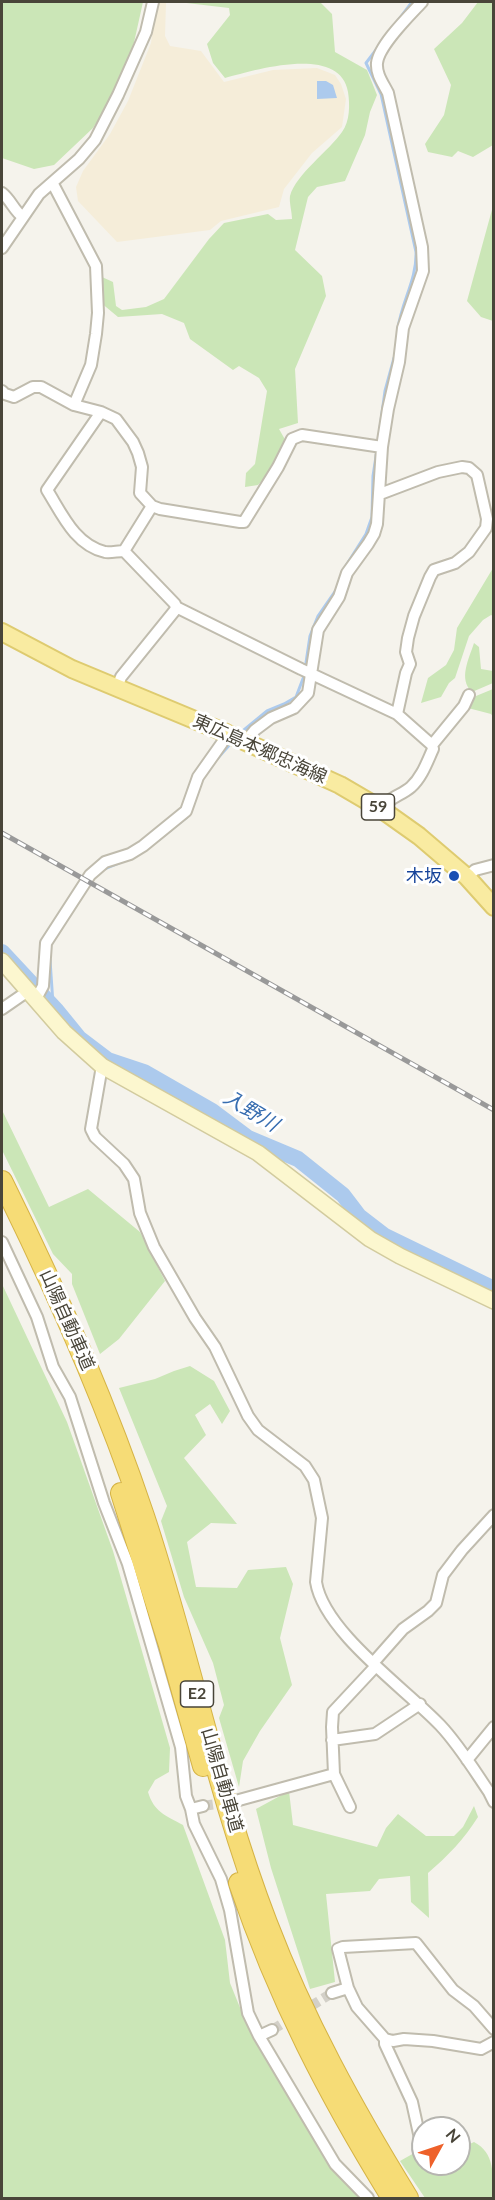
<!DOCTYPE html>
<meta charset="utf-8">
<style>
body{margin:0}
#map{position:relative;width:495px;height:2200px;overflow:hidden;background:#f5f3ec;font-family:Lato,sans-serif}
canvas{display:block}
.frame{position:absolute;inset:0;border:3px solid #494539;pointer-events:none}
.north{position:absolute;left:411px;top:2116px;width:60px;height:60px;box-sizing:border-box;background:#fff;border:2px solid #b6b5b0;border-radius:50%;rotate:50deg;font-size:16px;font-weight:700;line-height:24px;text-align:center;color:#494539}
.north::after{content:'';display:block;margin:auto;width:21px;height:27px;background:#ee612a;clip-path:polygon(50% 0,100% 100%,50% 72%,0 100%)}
</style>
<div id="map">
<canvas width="495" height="2200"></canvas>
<div class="frame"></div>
<div class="north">N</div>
</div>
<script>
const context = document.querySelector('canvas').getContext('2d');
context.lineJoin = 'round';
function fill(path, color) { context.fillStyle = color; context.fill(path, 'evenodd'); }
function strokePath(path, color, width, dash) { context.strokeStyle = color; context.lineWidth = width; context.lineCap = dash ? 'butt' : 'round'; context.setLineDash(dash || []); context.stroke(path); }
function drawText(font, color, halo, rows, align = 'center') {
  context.font = font + ' Lato,"Noto Sans JP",sans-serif'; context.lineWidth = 6; context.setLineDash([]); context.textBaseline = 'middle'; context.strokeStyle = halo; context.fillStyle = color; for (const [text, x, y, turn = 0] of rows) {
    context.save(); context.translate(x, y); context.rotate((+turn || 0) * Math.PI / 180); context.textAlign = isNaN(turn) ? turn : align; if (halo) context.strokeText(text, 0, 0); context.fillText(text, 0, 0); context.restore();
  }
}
const commercial = new Path2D(`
 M156 3H166L165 36 170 46 201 51 224 82 273 70 317 68 335 75 341 84 346 99 342 127 312 153 284 189 279 207 221 221 210 230 117 242 78 201 76 187 83 171 110 134 128 101 151 43Z`);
const green = new Path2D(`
 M2 2H143L127 74 93 128 54 165 34 169 2 158Z
 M178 2H320L332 14 335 52 367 70 377 95 370 112 365 135 345 181 317 187 308 197 295 250 322 276 326 296 295 369 298 423 279 429 287 443 269 473 258 485 245 487 246 473 255 464 267 391 259 378 239 366 233 370 190 339 184 323 162 314 118 317 100 302 102 277 113 282 116 306 122 310 146 307 164 299 209 239 224 223 268 214 276 220 292 219C292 212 289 202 290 196 296 174 329 151 342 132 350 121 350 105 348 92 340 44 255 70 225 78L213 63 207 44 230 15 229 8Z
 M478 2H493V145L473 157 458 151 452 157 428 152 425 144 444 115 451 85 434 49 462 23Z
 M493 206V321L481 317 467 301Z
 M493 568V616L491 615 483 620 469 636 455 678 449 683 441 697 421 703 428 678 446 665 454 650 457 628Z
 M474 643 479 647 481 669 493 671V683L472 692C458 679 469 659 474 643Z
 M493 689V717L491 714 468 708 476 696Z
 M2 1110 49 1207 88 1189 140 1232 165 1281 119 1339 100 1354 72 1284V1274L53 1254 2 1150Z
 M2 1284 67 1422 113 1551 170 1748 169 1772 155 1780 148 1792C154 1812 165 1815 183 1825L225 1940 230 1983 243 2015 332 2165 367 2198H2Z
 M190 1366 214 1381 230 1411 222 1424 210 1404 195 1415 206 1435 184 1458 237 1524 211 1523 187 1542 196 1587 237 1588 248 1570 286 1567 293 1584 280 1638 292 1685 260 1731 243 1761 239 1787 219 1718 224 1705 213 1663 184 1597 161 1521 167 1506 119 1388 155 1379 174 1371Z
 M289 1791 293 1825 377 1847 386 1828 398 1814 426 1836H454L463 1827 474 1806 478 1817C464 1839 448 1856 428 1873L429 1918 411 1902 410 1876 379 1879 370 1891 326 1894 335 1982 310 1989 271 1868 256 1809Z
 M474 2142C495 2153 493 2174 493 2198H425L400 2161 423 2148V2164H459V2149Z`);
const water = new Path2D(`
 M317 81H326L333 85 337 98 317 99Z`);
const stream = new Path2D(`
 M397 22 412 2
 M379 46 366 63 381 94 416 252C417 279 402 301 398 328
 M380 428 385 391 394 358
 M342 572 366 534 372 517 373 476 377 450
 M239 734 267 711 284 704 296 697 304 676 310 636 318 616 336 590
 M217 759 233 741
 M157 841 187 817
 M104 869 126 860
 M50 960 53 1004 57 1011`);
const river = new Path2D(`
 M2 952 57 1011 79 1038 108 1060 144 1072 212 1111 248 1138 298 1159 343 1195 359 1216 385 1236 494 1289`);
const streetTunnel = new Path2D(`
 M203 1806 230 1802
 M272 2030 332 1993`);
const street = new Path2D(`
 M53 184 96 266 98 313 96 334 91 365 74 405
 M2 193C11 200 14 211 23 217
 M2 248 39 194 79 159 95 140 118 95 146 32 153 2
 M2 391 5 394 14 397 33 387H41L74 405 101 412 116 419 133 442 138 453 142 467 140 493 152 506 160 509 240 522H244L278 467 292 439 302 435 382 447
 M101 412 47 490C62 514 75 545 105 552 110 553 118 551 124 551
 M380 494 438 472 462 467 469 468 477 475 487 519 486 528 469 552 455 563 434 570 430 577 414 616 408 638 406 652 410 664 406 673 397 714 432 745
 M176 607 301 669 397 714
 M117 688 121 677 176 609 175 604 124 551 152 506
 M246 741 255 730 271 718 294 708 308 693 318 630 339 597 347 573 368 544 374 534 377 524 382 447 388 409 399 362 403 328 423 271 422 247 388 93C383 83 376 74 377 63 379 45 410 15 422 2
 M381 809C388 798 402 795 411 787 422 777 427 762 433 749L432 745 464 706 469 695
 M467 877 475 870 494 865
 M36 999 43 986 46 943 90 875 105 862 130 854 143 846 186 811 198 777 222 743 226 733
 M2 1009 28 991
 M102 1066 91 1129 95 1137 124 1164 134 1179 140 1213 154 1247 195 1318 215 1347 248 1416 258 1430 305 1466 314 1480 322 1518 316 1582C324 1632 406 1689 440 1725 459 1745 474 1770 489 1792L494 1802
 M2 1242 37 1317 53 1367 70 1397 104 1503 128 1564 181 1747 186 1796 191 1809 194 1824 221 1879 230 1910 248 2013 259 2036 335 2164 368 2198
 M373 1663 403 1629 428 1611 436 1603 443 1575 462 1550 494 1515
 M332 1740 375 1734 420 1704
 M467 1760 494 1727
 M334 1774 350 1807
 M239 1800 334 1774 332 1727 333 1712 375 1667
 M191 1809 203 1806
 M332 1993 348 1988
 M494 2029 474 2006 453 1990 416 1943 343 1947 338 1949 348 1988 357 2007 385 2039 393 2041 404 2039 433 2041 481 2049 494 2042
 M259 2036 272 2030
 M385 2039V2044L412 2102 421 2143`);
const secondary = new Path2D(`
 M2 961 64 1032 102 1066 258 1153 370 1239 400 1256 494 1301`);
const primary = new Path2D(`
 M2 632 72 669 226 733 340 785 381 809 419 836 467 877 494 907`);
const highway = new Path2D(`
 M2 1181C56 1290 105 1400 144 1516 189 1651 216 1791 267 1923 304 2020 354 2110 408 2198
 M121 1493 169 1645 203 1766
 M239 1883C278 1998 329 2096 392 2198`);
const rail = new Path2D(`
 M2 833 494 1110`);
const markers = [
 [454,876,6,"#1a4fb4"]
];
const shields = [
 [378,807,33],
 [197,1694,33]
];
const shieldNames = [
 ["59",378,807],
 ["E2",197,1694]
];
const streetNames = [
 ["東広島本郷忠海線",260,749,24],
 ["山陽自動車道",67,1320,66],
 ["山陽自動車道",222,1780,74]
];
const transitNames = [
 ["木坂",442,876]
];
const waterNames = [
 ["入野川",251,1111,31]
];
fill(commercial, '#f5edd9');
fill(green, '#cbe6b7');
fill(water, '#accaed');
strokePath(stream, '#accaed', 3);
strokePath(river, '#accaed', 16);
strokePath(streetTunnel, '#d3d0c8', 10, [10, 5]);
strokePath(street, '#c0bcae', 14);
strokePath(secondary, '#d2cb9e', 18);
strokePath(primary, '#decb70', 20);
strokePath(highway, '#d5b345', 22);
strokePath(street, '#fff', 10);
strokePath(secondary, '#fcf7cf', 15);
strokePath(primary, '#f9eba1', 16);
strokePath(highway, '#f6dc76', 20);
strokePath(rail, '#999', 5);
strokePath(rail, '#fff', 3, [9]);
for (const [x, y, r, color] of markers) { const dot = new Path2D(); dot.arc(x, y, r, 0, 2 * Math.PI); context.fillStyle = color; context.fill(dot); strokePath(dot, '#fff', 2); }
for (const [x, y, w] of shields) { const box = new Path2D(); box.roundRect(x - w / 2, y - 13, w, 26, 4.5); context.fillStyle = '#fff'; context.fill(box); strokePath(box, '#494539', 1.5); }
drawText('bold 16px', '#494539', null, shieldNames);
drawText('18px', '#494539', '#fff', streetNames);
drawText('18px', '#164399', '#fff', transitNames, 'right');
drawText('italic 20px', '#376db0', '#fff', waterNames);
</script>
